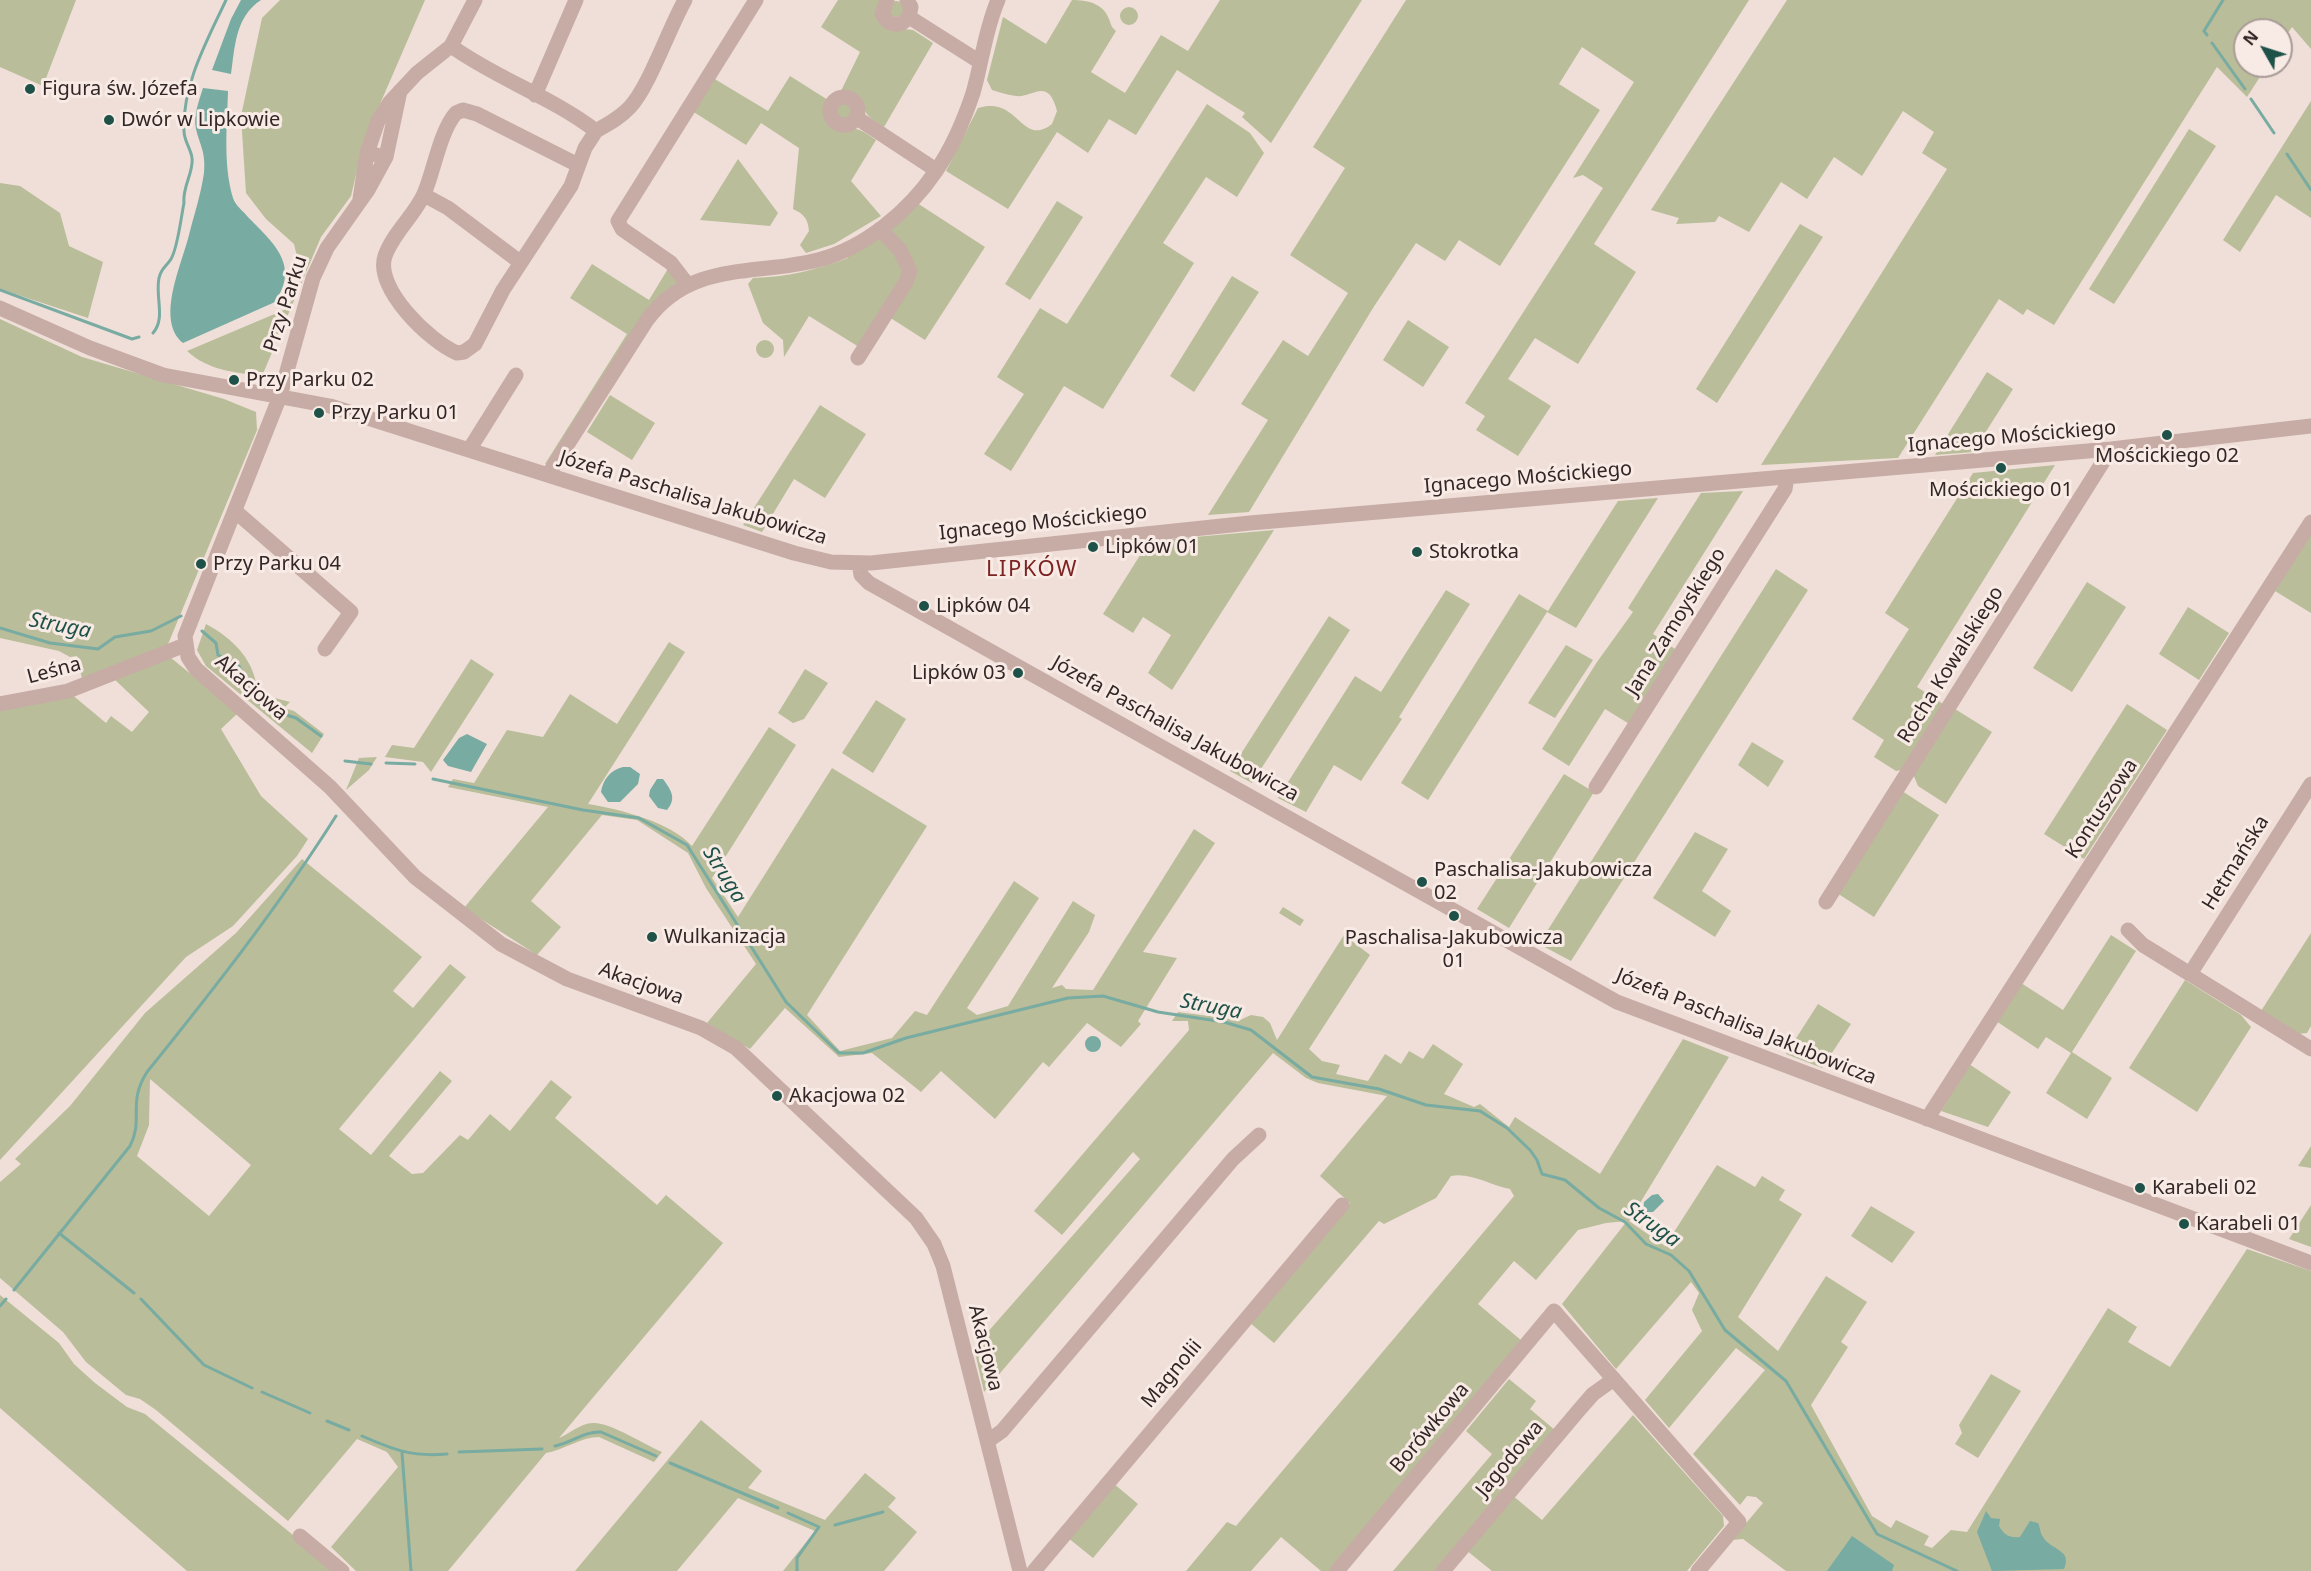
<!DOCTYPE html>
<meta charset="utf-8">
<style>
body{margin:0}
#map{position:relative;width:2311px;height:1571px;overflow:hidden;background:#efdfd8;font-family:"Noto Sans",sans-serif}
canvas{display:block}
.north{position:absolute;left:2233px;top:18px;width:60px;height:60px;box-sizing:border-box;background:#f8eae4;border:2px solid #a99c98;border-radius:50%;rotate:309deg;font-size:16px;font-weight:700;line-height:24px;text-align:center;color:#322726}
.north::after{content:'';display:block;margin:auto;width:21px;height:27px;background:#1e5249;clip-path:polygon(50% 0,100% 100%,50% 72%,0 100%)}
</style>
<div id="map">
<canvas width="2311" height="1571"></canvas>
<div class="north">N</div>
</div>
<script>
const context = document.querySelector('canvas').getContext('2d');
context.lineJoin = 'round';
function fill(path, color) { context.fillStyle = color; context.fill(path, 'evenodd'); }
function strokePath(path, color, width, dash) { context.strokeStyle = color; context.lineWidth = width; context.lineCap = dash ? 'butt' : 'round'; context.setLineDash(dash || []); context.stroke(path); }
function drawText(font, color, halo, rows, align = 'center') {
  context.font = font + ' "Noto Sans",sans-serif'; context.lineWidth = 6; context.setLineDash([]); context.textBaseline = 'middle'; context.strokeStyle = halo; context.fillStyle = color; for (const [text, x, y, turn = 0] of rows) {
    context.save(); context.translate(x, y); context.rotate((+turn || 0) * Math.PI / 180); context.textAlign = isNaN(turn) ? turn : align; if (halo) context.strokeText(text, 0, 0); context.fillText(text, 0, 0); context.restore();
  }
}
const green = new Path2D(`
 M0 0H76L43 86 0 67Z
 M280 0H425L364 141 351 196 321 237 262 376C234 372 209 371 187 351L284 310 298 293 300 269 294 244 266 219 246 193 241 116 262 18Z
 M838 0H880L878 4 905 29 913 30 933 43 884 127C878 123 869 119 865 111 860 98 857 90 841 91L860 52 821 27Z
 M1072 0C1087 0 1103 3 1109 19 1111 24 1111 27 1116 31L1091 72 1125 93 1161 35 1188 51 1220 0H1362L1271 143 1242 117 1245 113 1177 70 1136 135 1109 119 1088 153 1057 132 1008 209 946 171 978 108C1019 95 1021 148 1052 124L1057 111C1048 76 1033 98 1016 96 1008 95 999 92 992 90L987 80 1003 17 1046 44Z
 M1406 0H1749L1594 244 1636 272 1578 364 1535 338 1508 379 1551 406 1518 456 1476 430 1485 416 1465 403 1603 188 1583 175 1573 178 1634 82 1582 47 1559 84 1600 110 1500 266 1459 240 1445 261 1416 243 1373 308 1249 512 1208 515 1268 420 1241 404 1283 340 1308 356 1348 293 1290 255 1345 168 1313 147Z
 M1787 0H2311V49L2292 27 2281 43V30H2245V66H2267L2247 97 2217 67 2054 325 2027 309 2023 315 1999 299 1898 458 1761 465 1947 169 1922 153 1934 132 1903 111 1862 176 1834 157 1807 199 1781 182 1749 232 1719 216 1715 222 1676 224 1679 218 1651 210Z
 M888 9a8 8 0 1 1 16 0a8 8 0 1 1-16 0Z
 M1120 16a9 9 0 1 1 18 0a9 9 0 1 1-18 0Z
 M790 76 828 100 825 115C831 130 840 130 853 129 861 128 870 136 876 140L851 181 881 216 834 244 806 253 800 245 809 231C808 219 804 214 793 209L799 148 761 123 746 145 692 111 713 78 768 111Z
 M2311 101V218L2276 195 2240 252 2223 240Z
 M836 111a9 9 0 1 1 18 0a9 9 0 1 1-18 0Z
 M1207 104 1250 133 1264 153 1237 197 1206 177 1163 243 1194 263 1103 409 1064 386 1011 471 984 454 1024 394 997 377 1040 308 1067 324Z
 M2189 129 2216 146 2114 304 2089 289Z
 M738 159 778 213 770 226 700 220Z
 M0 183 20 186 60 213 69 246 103 262 88 318 0 289Z
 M1057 201 1083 217 1030 300 1005 284Z
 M917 203 985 247 925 340 889 317 910 283 889 232Z
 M1800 224 1823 237 1717 403 1696 389Z
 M876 237 885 240 906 271 859 347 809 316 784 357 783 340 763 323 748 284 753 278C787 277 816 270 848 258L846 254Z
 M592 264 649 300 669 267 678 280 677 286 549 465 545 464 627 334 570 298Z
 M1232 276 1259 292 1194 392 1170 376Z
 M0 319 82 357 224 399 256 412 257 430 166 649 83 683 77 656 70 657 59 651 0 638Z
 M1408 320 1449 347 1423 387 1383 360Z
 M756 349a9 9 0 1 1 18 0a9 9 0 1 1-18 0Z
 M1987 372 2013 389 1973 452 1935 455Z
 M610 395 655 423 632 460 587 432Z
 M820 405 866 434 825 498 794 479 762 532 743 525Z
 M2055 465 1917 687 1946 706 1906 769 1896 771 1874 757 1884 740 1852 719 1909 629 1885 613 1973 473Z
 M1743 491 1653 634 1678 651 1631 725 1605 709 1569 766 1542 749 1597 662 1633 612 1628 608 1701 493Z
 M1658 498 1576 628 1547 612 1428 800 1401 783 1519 594 1548 611 1618 501Z
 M1274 530 1172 690 1148 673 1171 635 1143 617 1133 633 1103 614 1149 541Z
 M2311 534V613L2275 591Z
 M1776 569 1808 590 1571 961 1539 944Z
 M2087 582 2126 607 2072 692 2033 668Z
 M1446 590 1470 604 1399 717 1402 719 1361 781 1334 765 1306 812 1278 798 1355 676 1381 692Z
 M2188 607 2229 633 2199 680 2159 654Z
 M1329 616 1350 630 1252 783 1230 771Z
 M206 624C232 638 253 658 257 688L271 697 290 702 284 708 294 711 324 734 312 753 206 666 197 650Z
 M669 642 685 652 588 804C619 809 671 822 692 846L769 727 796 745 712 878 738 917 832 768 927 826 807 1015 840 1051 892 1038 915 1011 927 1015 1014 881 1039 898 967 1008 977 1015 1008 1006 1073 901 1095 915 1089 932 1052 988 1062 985 1066 989 1093 990 1194 829 1215 843 1143 952 1177 958 1138 1021 1141 1024 1121 1047 1087 1023 1049 1067 1043 1062 995 1119 941 1071 921 1092 872 1053 839 1057 785 1008 750 1049 707 1023 756 964 706 888 688 853 637 820 602 815 531 901 561 927 537 955 464 908 548 807 448 787 453 779 474 783 507 730 543 737 570 694 617 724Z
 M1566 645 1593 660 1555 718 1528 703Z
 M170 657 238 713 221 729 261 796 308 839 297 856 233 926 186 957 0 1160V709L70 693 106 723 111 716 132 732 149 712 113 678Z
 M471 659 494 674 431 772 423 762 385 757 392 745 414 748Z
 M805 669 828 683 804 719 793 723 778 713Z
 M876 700 906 719 873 773 842 753Z
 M2127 704 2167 730 2084 859 2044 834Z
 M1955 709 1992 732 1946 804 1918 786 1913 774Z
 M1752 742 1784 761 1768 787 1738 765Z
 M377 757 369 770 346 790 359 758Z
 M1564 774 1594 792 1509 928 1477 909Z
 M1902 791 1939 815 1874 917 1837 893Z
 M1695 832 1728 849 1702 891 1731 911 1715 937 1653 898Z
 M302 859 422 957 393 991 413 1008 450 964 466 977 339 1129 371 1155 440 1071 452 1081 389 1156 412 1174 423 1173 460 1135 468 1140 490 1114 510 1131 551 1080 572 1097 555 1118 657 1205 666 1195 723 1243 559 1438C569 1434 581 1423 593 1423 610 1422 645 1445 662 1452L654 1462 599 1437C581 1437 564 1450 546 1453L448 1571H356L331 1547 398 1467 387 1452 357 1439 288 1521 156 1410 140 1399 126 1395 86 1362 63 1332 0 1278V1182L21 1164 15 1159 70 1106 145 1013 236 933ZM150 1079 251 1165 209 1216 137 1156 149 1125Z
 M1283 907 1304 920 1300 926 1279 913Z
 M2311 933V1026L2307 1033 2297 1034 2261 1011Z
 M1344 935 1370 955 1309 1049 1322 1061 1340 1065 1336 1074 1368 1081 1385 1054 1401 1064 1409 1051 1423 1059 1433 1044 1463 1064 1444 1094 1474 1107 1480 1104 1509 1127 1515 1117 1600 1174 1683 1039 1729 1057 1629 1221 1665 1246 1717 1165 1755 1187 1762 1176 1785 1190 1779 1200 1802 1214 1738 1317 1778 1351 1826 1276 1867 1302 1841 1342 1848 1347 1811 1405 1872 1516 1891 1528 1896 1520 1929 1536 1924 1545 1932 1548 1951 1530 1967 1532 2108 1308 2137 1327 2128 1342 2170 1367 2247 1249 2311 1271V1571H1786L1743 1539 1732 1540 1763 1503 1756 1497 1747 1496 1740 1505 1693 1454 1765 1370 1736 1348 1669 1428 1645 1400 1702 1331 1692 1310 1699 1293 1691 1282 1616 1369 1562 1304 1627 1221 1606 1223 1578 1230 1536 1280 1514 1261 1478 1304 1522 1341 1330 1571H1321L1281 1537 1251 1571H1186L1227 1522 1236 1526 1514 1196 1510 1189C1490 1185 1470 1172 1451 1176L1436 1198 1384 1224 1379 1221 1274 1343 1249 1322 1350 1203 1320 1176 1387 1096 1318 1083 1306 1078 1273 1053 984 1392 975 1352 978 1343 1140 1159 1133 1152 1062 1235 1034 1211 1189 1030 1188 1021H1172L1178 1012 1240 1020 1251 1015 1263 1017 1270 1023 1277 1040Z
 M2111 935 2136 951 2072 1052 2112 1078 2087 1119 2046 1093 2071 1053 2046 1037 2038 1049 1996 1021 2021 983 2063 1010Z
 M2185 980 2241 1015 2251 1027 2197 1112 2129 1068Z
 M1818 1004 1851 1024 1822 1068 1786 1054Z
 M1969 1064 2011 1092 1988 1127 1941 1111Z
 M2311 1146V1168L2298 1166Z
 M2311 1205V1247L2289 1239Z
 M1871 1206 1915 1232 1892 1263 1851 1236Z
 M0 1295 59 1343 74 1364 95 1383 127 1407 145 1414 337 1571H187L0 1408Z
 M1991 1374 2021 1391 1978 1458 1955 1444 1962 1433 1959 1425Z
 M1509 1379 1536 1401 1530 1409 1556 1431 1438 1571H1393L1492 1454 1466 1431Z
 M1633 1415 1723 1516 1724 1526 1687 1571H1492L1466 1550 1512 1495 1542 1520Z
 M701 1420 762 1471 748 1488 825 1520 865 1473 896 1498 888 1507 917 1532 884 1571H783L815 1531 738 1498 677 1571H575Z
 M1113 1483 1138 1504 1093 1558 1067 1537Z`);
const water = new Path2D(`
 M241 0H261C235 17 235 47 231 74L212 70 231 19Z
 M203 88 228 91C227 125 223 165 233 198 235 205 243 211 247 216 272 242 301 264 275 302L183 343C155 320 182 264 189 235 194 215 201 194 204 173 206 152 200 146 196 129 193 116 199 101 203 88Z
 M467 734 487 744 471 772 448 766 443 760 459 738Z
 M623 767H630L640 774 638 784 620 802H608L601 792C603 780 610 770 623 767Z
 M657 779H663C671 790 677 798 667 810L658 808 649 796 650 790Z
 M1085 1044a8 8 0 1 1 16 0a8 8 0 1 1-16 0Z
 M1658 1194 1664 1201 1653 1212H1643L1644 1202 1652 1195Z
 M1986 1511 1991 1518 2000 1519 1999 1526C2004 1535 2009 1538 2020 1537L2030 1521 2038 1523C2040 1527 2040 1533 2043 1537 2050 1550 2073 1549 2064 1569L1992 1571 1977 1532Z
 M1852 1536 1894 1565 1892 1571H1827Z`);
const stream = new Path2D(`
 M2207 35 2204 31 2223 0
 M2212 43 2245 89
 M2251 99 2274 133
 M2287 154 2311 190
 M0 290 132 339 139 337
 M153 333C166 318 155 297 159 278 161 268 166 267 171 259 178 247 181 217 184 203 182 187 194 172 192 158 191 149 184 141 184 131 182 85 207 41 226 0
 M0 628 50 643 98 649 115 637 151 631 181 616
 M202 631 216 643 218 655 239 666 249 693 264 708 296 718 321 736
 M345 761 371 764
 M386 763 415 764
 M433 779 583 810 639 818 687 845 786 1002 839 1053H863L906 1038 1068 998 1103 996 1158 1012 1224 1022 1251 1030 1312 1077 1379 1089 1426 1105 1480 1111 1507 1128 1530 1150 1537 1160 1542 1174 1565 1180 1599 1208 1625 1222 1646 1244 1671 1255 1689 1271 1725 1330 1786 1381 1877 1534 1957 1571
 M59 1233 134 1293
 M14 1290 130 1146C144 1119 127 1103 147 1072 214 989 279 906 336 816
 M141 1299 204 1365 252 1388
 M0 1306 6 1299
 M262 1392 310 1413
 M327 1421 349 1430
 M362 1436C394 1450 412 1457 447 1454
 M555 1446C571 1443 585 1431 601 1432L656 1456
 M459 1452 542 1449
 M402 1453 411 1571
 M670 1463 778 1508
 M788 1513 819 1527 797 1558V1571
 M835 1525 883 1512`);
const minor = new Path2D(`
 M887 0 882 14C888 26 900 28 909 17L911 7 907 0
 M909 17 980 62
 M451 46C497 79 552 97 596 131 608 124 620 118 630 107 649 87 669 28 685 0
 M400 91 386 157 368 190 327 248 313 278 280 396 185 636 188 657 196 669 330 787 415 877 501 944 567 979 701 1028 736 1048 916 1218 934 1244 943 1266 1020 1571
 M535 95 576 0
 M830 111a14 14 0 1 1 28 0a14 14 0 1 1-28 0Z
 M857 118 936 170
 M367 153 378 121 390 102 417 73 451 46 475 0
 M578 165 477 114 463 110 456 113C440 131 434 171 424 194 414 216 393 233 385 256 374 288 430 342 457 353L464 352 475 344 503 290 571 186 585 148 596 131
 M424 195 448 208 520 262
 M360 199 367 153 377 155
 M688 285 671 263 622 229 618 221 756 0
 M0 308 90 348 163 375 330 406 794 553 831 562 871 563 1250 523 2111 449 2311 426
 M858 358 906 282 910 271 900 250 880 229
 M469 450 516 375
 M548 475 647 320C691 260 756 276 818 260 865 248 909 211 936 171 952 148 964 120 973 93 982 62 985 30 998 0
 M235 511 351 612 325 649
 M859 563 861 575 869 583 1617 1002 2311 1263
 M0 704 68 691 185 645
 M2311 784 2190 974 2311 1049
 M1596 787 1785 489 1787 477
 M1826 902 2111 449
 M2128 930 2143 945 2190 974
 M1927 1119 2311 522
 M988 1441 1002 1431 1233 1159 1259 1135
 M300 1536 342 1571
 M1034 1571 1342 1205
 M1337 1571 1554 1311 1739 1522 1698 1571
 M1443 1571 1579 1410 1593 1394 1614 1379`);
const markers = [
 [30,89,6,"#1e5249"],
 [109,120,6,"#1e5249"],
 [234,380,6,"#1e5249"],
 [319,413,6,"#1e5249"],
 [2167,435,6,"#1e5249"],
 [2001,468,6,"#1e5249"],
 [1093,547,6,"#1e5249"],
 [1417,552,6,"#1e5249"],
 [201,564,6,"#1e5249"],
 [924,606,6,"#1e5249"],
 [1018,673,6,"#1e5249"],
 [1422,882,6,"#1e5249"],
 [1454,916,6,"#1e5249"],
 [652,937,6,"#1e5249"],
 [777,1096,6,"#1e5249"],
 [2140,1188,6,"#1e5249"],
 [2184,1224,6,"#1e5249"]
];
const poiNames = [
 ["Figura św. Józefa",42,89],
 ["Dwór w Lipkowie",121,120],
 ["Przy Parku 02",246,380],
 ["Przy Parku 01",331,413],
 ["Mościckiego 02",2167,456,"center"],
 ["Mościckiego 01",2001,490,"center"],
 ["Lipków 01",1105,547],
 ["Stokrotka",1429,552],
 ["Przy Parku 04",213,564],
 ["Lipków 04",936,606],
 ["Lipków 03",1006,673,"right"],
 ["Paschalisa-Jakubowicza",1434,870],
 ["02",1434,893],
 ["Wulkanizacja",664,937],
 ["Paschalisa-Jakubowicza",1454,938,"center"],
 ["01",1454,961,"center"],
 ["Akacjowa 02",789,1096],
 ["Karabeli 02",2152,1188],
 ["Karabeli 01",2196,1224]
];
const streetNames = [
 ["Przy Parku",286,304,-72],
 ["Ignacego Mościckiego",2012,437,-5],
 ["Ignacego Mościckiego",1528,478,-5],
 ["Józefa Paschalisa Jakubowicza",693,498,17],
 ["Ignacego Mościckiego",1043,523,-6],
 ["Jana Zamoyskiego",1676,622,-58],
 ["Rocha Kowalskiego",1951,665,-58],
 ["Leśna",54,671,-15],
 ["Akacjowa",251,688,41],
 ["Józefa Paschalisa Jakubowicza",1175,729,29],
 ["Kontuszowa",2102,809,-57],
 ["Hetmańska",2236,863,-58],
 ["Akacjowa",641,984,20],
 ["Józefa Paschalisa Jakubowicza",1746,1027,22],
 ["Akacjowa",985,1348,76],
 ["Magnolii",1172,1374,-50],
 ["Borówkowa",1430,1428,-50],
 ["Jagodowa",1510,1459,-50]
];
const waterNames = [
 ["Struga",60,626,11],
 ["Struga",724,875,58],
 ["Struga",1211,1007,11],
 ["Struga",1652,1225,35]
];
const quarterNames = [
 ["LIPKÓW",1032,570]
];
fill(green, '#b9bd99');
fill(water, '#78aba1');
strokePath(stream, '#78aba1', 3);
strokePath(minor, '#c7aca5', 15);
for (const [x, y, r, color] of markers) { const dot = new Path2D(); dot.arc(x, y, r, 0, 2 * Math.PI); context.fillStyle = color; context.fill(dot); strokePath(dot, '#f8eae4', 2); }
drawText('20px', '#322726', '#f8eae4', poiNames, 'left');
drawText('20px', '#322726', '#f8eae4', streetNames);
drawText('italic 21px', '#1e5249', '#f8eae4', waterNames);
context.letterSpacing = '1.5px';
drawText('22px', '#7d2423', '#f8eae4', quarterNames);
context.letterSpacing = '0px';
</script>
